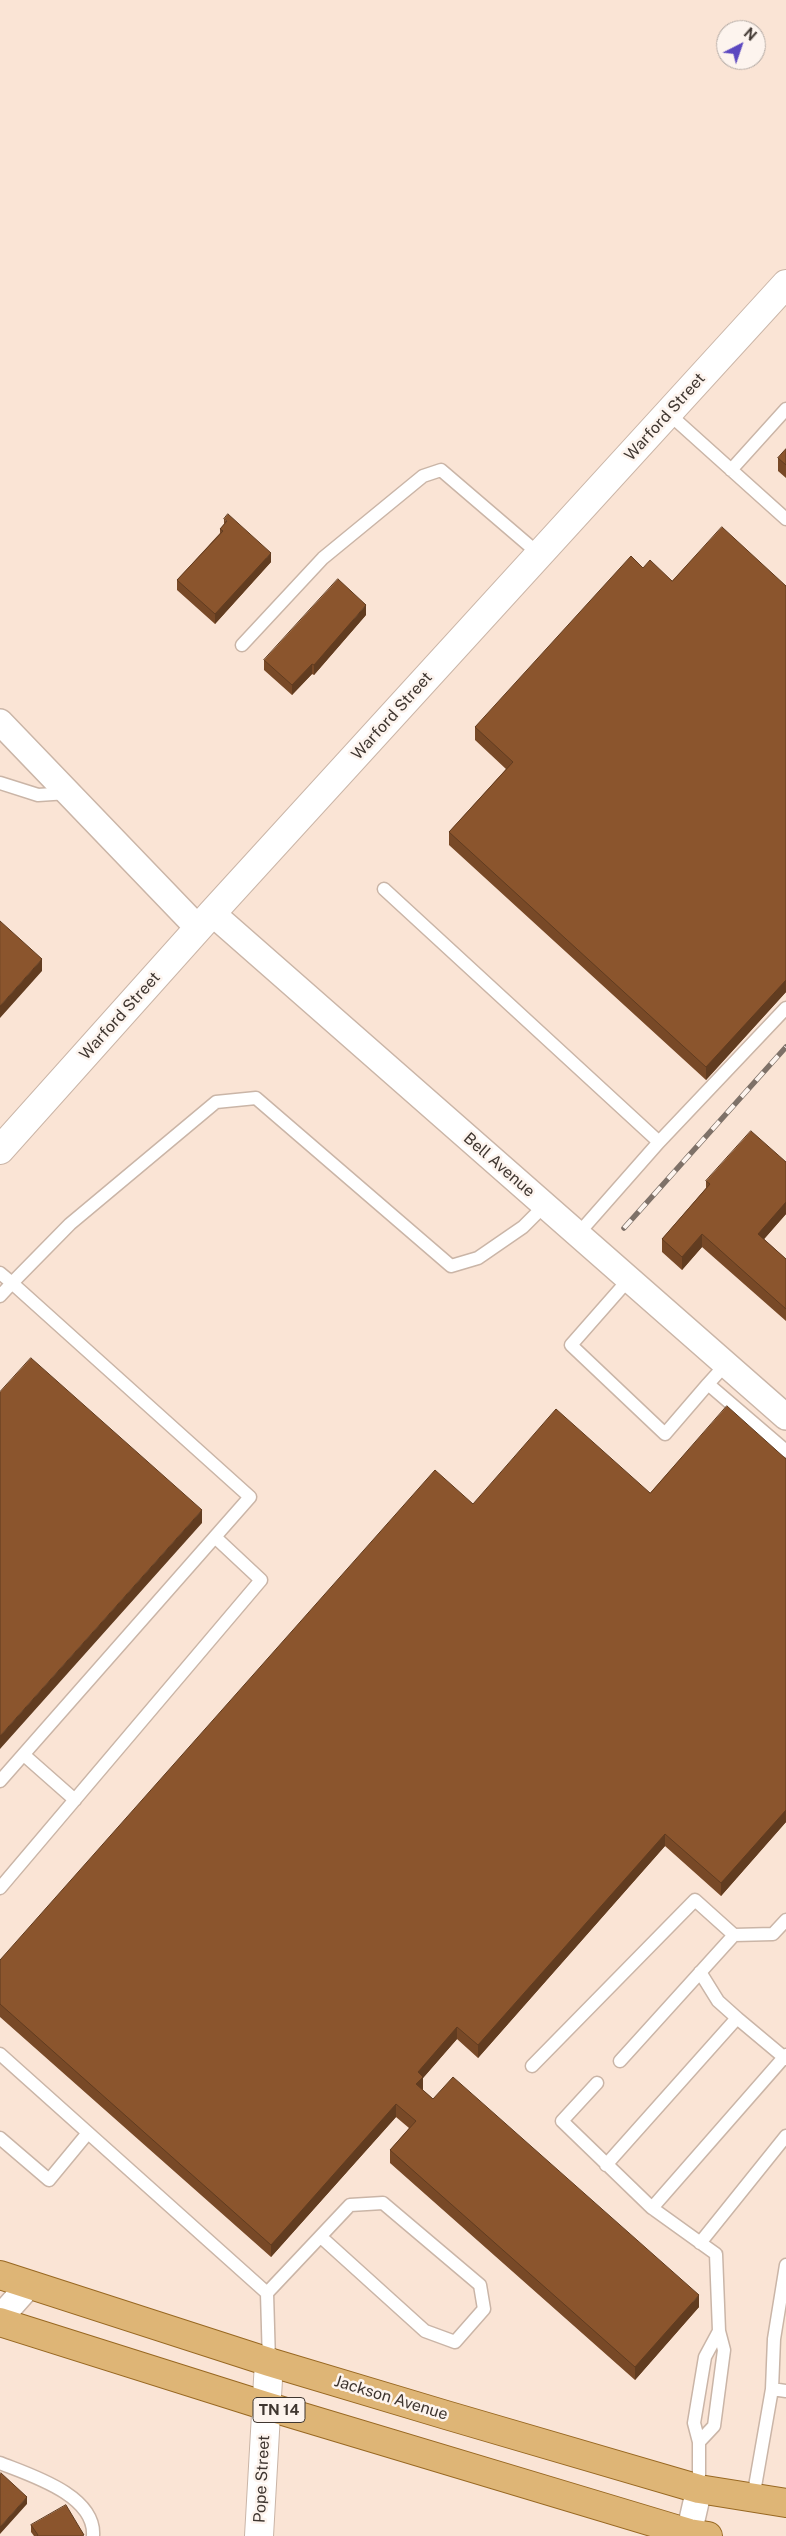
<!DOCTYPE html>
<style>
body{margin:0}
#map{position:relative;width:786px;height:2536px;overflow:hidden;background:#fae4d5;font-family:"Public Sans",sans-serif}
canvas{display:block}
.north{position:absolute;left:716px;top:20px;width:50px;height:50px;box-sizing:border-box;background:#fdf4ee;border:1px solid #b1a8a2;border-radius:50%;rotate:41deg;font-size:14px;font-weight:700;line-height:20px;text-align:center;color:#3f3630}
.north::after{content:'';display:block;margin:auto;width:18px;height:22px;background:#5c48c0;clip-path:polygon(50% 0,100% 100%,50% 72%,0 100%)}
</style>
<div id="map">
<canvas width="786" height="2536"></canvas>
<div class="north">N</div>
</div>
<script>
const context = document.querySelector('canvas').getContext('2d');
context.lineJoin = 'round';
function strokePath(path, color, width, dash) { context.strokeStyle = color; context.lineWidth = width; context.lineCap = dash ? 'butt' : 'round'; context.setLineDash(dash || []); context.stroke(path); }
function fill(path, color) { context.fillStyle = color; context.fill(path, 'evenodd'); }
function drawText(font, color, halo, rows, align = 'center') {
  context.font = font + ' "Public Sans",sans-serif'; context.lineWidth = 5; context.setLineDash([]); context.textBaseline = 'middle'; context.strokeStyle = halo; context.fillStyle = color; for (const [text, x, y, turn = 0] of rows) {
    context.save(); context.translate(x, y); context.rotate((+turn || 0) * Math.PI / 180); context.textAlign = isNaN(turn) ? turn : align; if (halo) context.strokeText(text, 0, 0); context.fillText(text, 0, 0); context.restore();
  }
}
const service = new Path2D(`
 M668 413 786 519
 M731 470 786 409
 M242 645 323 558 423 476 441 470 539 554
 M0 783 38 795 68 793
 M384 889 659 1142 578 1234
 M659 1142 786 1008
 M0 1273 12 1283 70 1224 216 1102 256 1098 451 1266 478 1258 523 1227 545 1205
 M629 1279 571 1345 665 1434 708 1384
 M0 1296 12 1283 250 1497 0 1781
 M726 1364 708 1384 786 1451
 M24 1755 75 1800
 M0 1888 261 1580 215 1537
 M700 1972 718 2001 737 2018
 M0 2054 267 2293
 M620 2061 734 1935
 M532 2066 695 1900 734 1935 773 1934 786 1920
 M597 2083 562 2121 652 2208 716 2254 719 2331 724 2350 714 2426 699 2442
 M0 2138 49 2180 87 2134
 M606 2165 737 2018 786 2059
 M652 2208 786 2055
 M700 2243 786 2136
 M269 2362 267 2293 350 2205 383 2203 480 2285 484 2309 455 2342 425 2331 321 2237
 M772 2389 774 2339 786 2265
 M0 2463C30 2475 96 2495 93 2536
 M699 2489V2442L694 2423 705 2357 719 2331
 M753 2498 772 2389 786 2391`);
const minor = new Path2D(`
 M0 722 198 928
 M212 913 786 1417
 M0 2318 30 2284
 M689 2533 699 2489`);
const tertiary = new Path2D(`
 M259 2536 269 2362`);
const secondary = new Path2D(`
 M0 1150 212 913 786 284`);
const primary = new Path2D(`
 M0 2275 269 2362 446 2415 699 2489 786 2503
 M0 2322 266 2406 689 2533 708 2536`);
const rail = new Path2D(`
 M624 1228 786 1047`);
const wall = new Path2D(`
 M786 449V478L778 471V458Z
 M224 519 271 562 215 624 177 590V580L220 533V529L224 524Z
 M643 568 672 581 786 586V992L706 1080 449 845V832L506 769 475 740V727Z
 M366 615 314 675 312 674 292 695 264 670V660Z
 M786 1162V1214L764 1239 786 1259V1321L702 1247 682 1270 662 1252V1239L706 1188V1181Z
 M786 1459V1822L721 1896 665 1846 478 2058 457 2039 423 2078V2090L433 2099 699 2307 635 2380 390 2163V2150L409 2128 396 2117 271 2257 0 2017V1960L473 1504 650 1493Z
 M31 2525 84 2536H34L31 2532Z`);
const shadedWall = new Path2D(`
 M271 553V562L215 624V614Z
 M366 605V615L314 675V665Z
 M312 664V674L292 695V685Z
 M42 959V971L0 1018V1006Z
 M786 980V992L706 1080V1067Z
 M786 1202V1214L758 1246V1234Z
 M702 1234V1247L682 1270V1257Z
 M202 1510V1523L0 1749V1736Z
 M786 1810V1822L721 1896V1883Z
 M665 1834V1846L478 2058V2045Z
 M457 2027V2039L423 2078V2089L416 2097V2084L418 2072Z
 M396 2104V2117L271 2257V2245Z
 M699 2295V2307L635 2380V2367Z
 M27 2497V2504L0 2534V2527Z`);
const building = new Path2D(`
 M786 449V465L778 458Z
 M228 514 271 553 215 614 177 580 223 531 220 529 227 521 224 519Z
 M722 527 786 586V980L706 1067 449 832 513 762 475 727 631 556 643 568 650 560 672 581Z
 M338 579 366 605 314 665 312 664 292 685 264 660Z
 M0 921 42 959 0 1006Z
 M751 1131 786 1162V1202L758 1234 786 1259V1309L702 1234 682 1257 662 1239 710 1184 706 1181Z
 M31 1358 202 1510 0 1736V1392Z
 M727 1406 786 1459V1810L721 1883 665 1834 478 2045 457 2027 418 2072 423 2077 416 2084 433 2099 453 2077 699 2295 635 2367 390 2150 416 2121 396 2104 271 2245 0 2004V1960L435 1470 473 1504 556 1409 650 1493Z
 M1 2473 27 2497 0 2527V2474Z
 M66 2505 84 2535 82 2536H37L38 2535 31 2525Z`);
const shields = [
 [279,2410,52]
];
const shieldNames = [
 ["TN 14",279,2410]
];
const streetNames = [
 ["Warford Street",665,417,-48],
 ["Warford Street",392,716,-48],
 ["Warford Street",120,1016,-48],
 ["Bell Avenue",499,1165,41],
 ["Jackson Avenue",391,2398,17],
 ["Pope Street",262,2479,-87]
];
strokePath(service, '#cab5a7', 15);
strokePath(minor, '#cab5a7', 28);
strokePath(tertiary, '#cab5a7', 30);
strokePath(secondary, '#cab5a7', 30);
strokePath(primary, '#986822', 30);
strokePath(service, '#fff', 12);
strokePath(minor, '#fff', 25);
strokePath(tertiary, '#fff', 28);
strokePath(secondary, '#fff', 28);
strokePath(primary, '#deb576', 28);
strokePath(rail, '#7e7168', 5.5);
strokePath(rail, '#fdf4ee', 4, [11]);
fill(wall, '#784927');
fill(shadedWall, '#613c20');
fill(building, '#8b552d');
strokePath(building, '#613c20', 1);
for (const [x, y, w] of shields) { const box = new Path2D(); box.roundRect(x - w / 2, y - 12.5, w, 25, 4); context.fillStyle = '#fdf4ee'; context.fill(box); strokePath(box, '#3f3630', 1); }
drawText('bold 15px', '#3f3630', null, shieldNames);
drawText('16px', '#3f3630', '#fdf4ee', streetNames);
</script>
